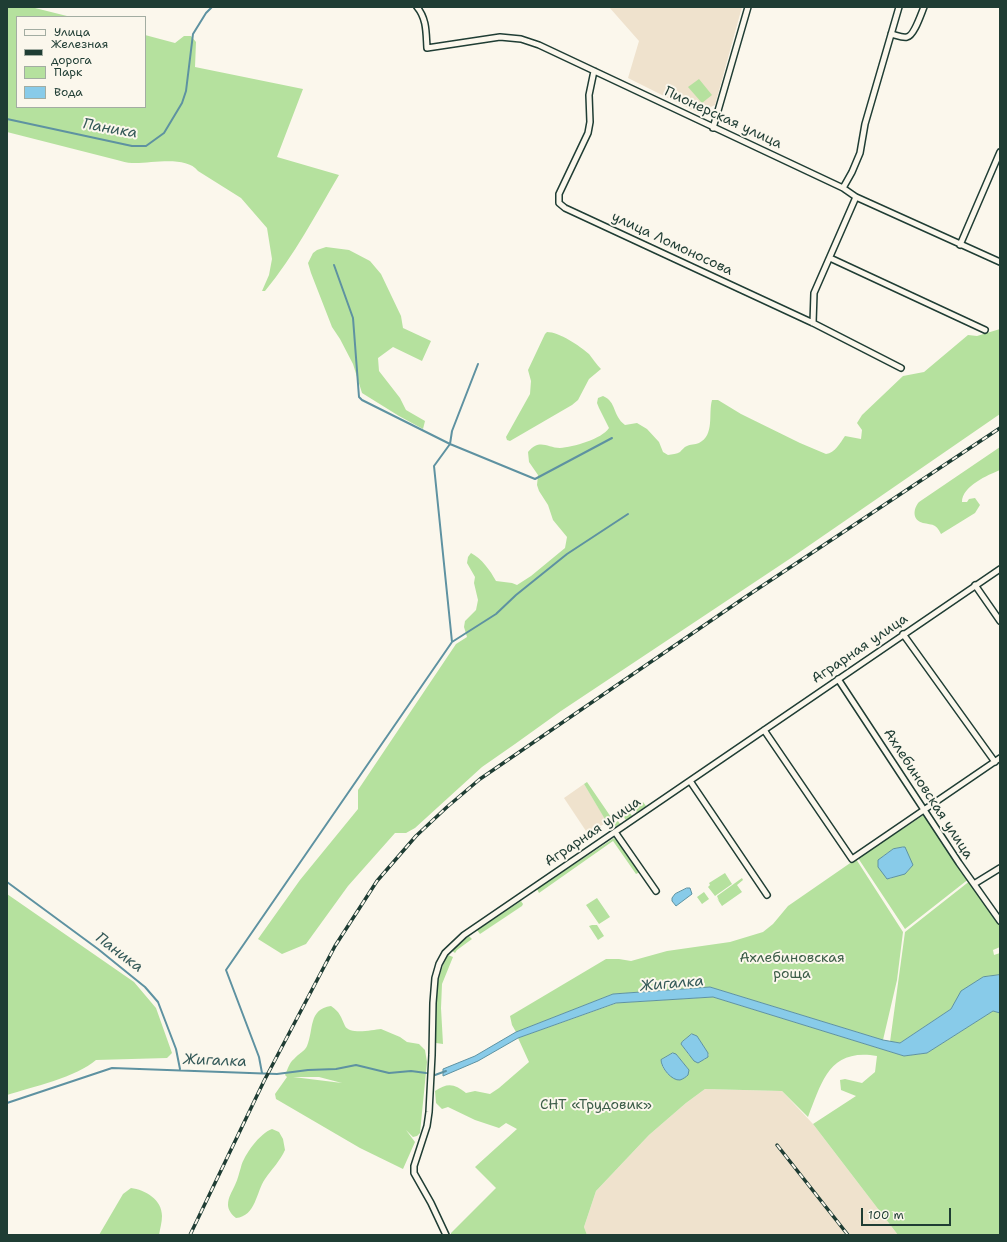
<!DOCTYPE html>
<meta charset="utf-8">
<style>
body{margin:0}
#map{position:relative;width:1007px;height:1242px;overflow:hidden;background:#fbf7ec;font-family:"Shantell Sans",sans-serif}
canvas{display:block}
.frame{position:absolute;inset:0;border:8px solid #1f3d34;pointer-events:none}
.legend{position:absolute;left:16px;top:16px;width:130px;height:92px;box-sizing:border-box;background:#fbf7ec;border:1px solid #a3ada2;margin:0;padding:5px 7px;list-style:none;font-size:12px;color:#1f3d34}
.legend li{display:flex;align-items:center;gap:8px;height:20px}
.legend b{width:20px;border:1px solid #a3ada2}
.scale{position:absolute;left:861px;top:1208px;width:90px;height:18px;box-sizing:border-box;border:2px solid #1f3d34;border-top:0;padding-left:5px;font-size:12px;line-height:14px;white-space:nowrap;color:#1f3d34;-webkit-text-stroke:3px #fbf7ec;paint-order:stroke}
</style>
<div id="map">
<canvas width="1007" height="1242"></canvas>
<div class="frame"></div>
<ul class="legend">
<li><b style="height:5px;background:#fbf7ec"></b>Улица</li>
<li><b style="height:5px;background:#1f3d34"></b>Железная дорога</li>
<li><b style="height:11px;background:#b5e19e"></b>Парк</li>
<li><b style="height:11px;background:#88cbe9"></b>Вода</li>
</ul>
<div class="scale">100 m</div>
</div>
<script>
const context = document.querySelector('canvas').getContext('2d');
context.lineJoin = 'round';
function fill(path, color) { context.fillStyle = color; context.fill(path, 'evenodd'); }
function strokePath(path, color, width, dash) { context.strokeStyle = color; context.lineWidth = width; context.lineCap = dash ? 'butt' : 'round'; context.setLineDash(dash || []); context.stroke(path); }
function drawText(font, color, halo, rows, align = 'center') {
  context.font = font + ' "Shantell Sans",sans-serif'; context.lineWidth = 4; context.setLineDash([]); context.textBaseline = 'middle'; context.strokeStyle = halo; context.fillStyle = color; for (const [text, x, y, turn = 0] of rows) {
    context.save(); context.translate(x, y); context.rotate((+turn || 0) * Math.PI / 180); context.textAlign = isNaN(turn) ? turn : align; if (halo) context.strokeText(text, 0, 0); context.fillText(text, 0, 0); context.restore();
  }
}
const built = new Path2D(`
 M609 7H742L715 105 698 113 628 78 639 41Z
 M584 784 607 822 588 834 564 798Z
 M705 1089 782 1091 813 1124 898 1235H587L584 1227 596 1191 649 1135 686 1103Z`);
const green = new Path2D(`
 M7 7H31L71 17H17V107H145V35L175 43 184 36H191L196 42 195 67 303 89 277 157 339 175C316 214 294 256 265 291H262L269 275 272 259 267 228 241 198 198 171C185 155 151 164 132 163 127 163 122 161 117 160L7 132Z
 M699 79 712 95 702 103 688 87Z
 M326 247 349 250 370 261 381 274 401 316 403 328 431 341 422 361 393 347 378 358 379 371 400 398 406 410 425 421 423 429 399 416 362 393 353 364 340 339 332 327 311 273 308 263 313 253 317 250Z
 M1000 329V414L791 558 561 711 515 744 482 767 415 828 406 833H395L348 886 306 944 282 954 258 939 300 880 358 809V790L456 644 467 637 464 627 465 621 476 610 478 600 474 583 475 577 467 563 468 557 471 553C482 559 490 570 496 581L512 583 517 585 531 576 565 548 567 537 553 520 548 505 539 491 537 485 538 475 529 462 528 452C540 438 547 448 560 448 573 447 602 439 609 428L599 408 597 403 598 398 603 396C617 402 612 415 625 425L637 423 647 429 659 442 663 452 668 455C672 454 677 454 680 452 682 450 684 447 687 446 690 444 695 445 699 443 715 435 708 414 712 400H718L741 414 800 443 826 454C835 453 840 443 845 436L861 439 862 430 857 423 862 415 903 376 924 372 968 335 977 336Z
 M547 332C559 332 580 346 589 354 593 359 597 365 601 369L589 379 578 400 572 405 510 441 507 440 506 437 530 394 531 381 528 370 545 334Z
 M1000 447V470C988 475 962 486 962 502H967L969 499 975 498 980 505 975 513 941 534C940 532 938 528 935 526 932 524 927 524 923 523 912 520 913 509 919 502Z
 M587 782 615 823 618 821 620 824 612 829 609 826 584 784Z
 M643 802 646 806 636 813 633 809Z
 M627 808 632 816 626 820 620 813Z
 M927 813 970 878 905 929 858 858ZM903 847 911 867 907 872 889 879 882 857 893 849Z
 M614 838 618 841 640 872 636 874 613 841 539 893 537 889Z
 M856 859 903 932 897 980 883 1040 710 987 613 994 516 1032 512 1025 510 1016 606 959H619L631 961 667 951 730 942 763 932 773 924 788 906Z
 M725 873 732 884 715 896 708 887 710 885 709 883Z
 M742 878 743 880 737 885 742 892 722 906 716 897 719 901 717 896Z
 M971 880 1000 922V947L993 950 994 955 1000 953V975L983 977 962 991 951 1009 900 1043 890 1042 905 932Z
 M704 892 709 899 702 904 697 897Z
 M7 894 134 982 156 1008 172 1053 167 1058 96 1060C77 1077 32 1087 7 1095Z
 M597 898 610 917 599 924 586 905Z
 M521 901 523 904 522 906 480 934 477 930Z
 M592 925H597L604 936 598 940 589 926Z
 M469 936 472 939 457 950 455 953 451 950Z
 M448 955 453 957 442 984 441 1008 443 1044 436 1043C435 1014 433 981 448 955Z
 M713 997 904 1056 927 1053 993 1011 1000 1013V1235H898L813 1124 856 1096 841 1090 840 1080 845 1079 862 1083 875 1072 877 1056C829 1048 822 1082 808 1117L782 1091 705 1089 686 1103 649 1135 596 1191 584 1227 587 1235H451V1233L496 1188 475 1167 517 1129 506 1123 499 1128 475 1120 448 1107 442 1109 436 1103 435 1091C448 1082 455 1084 466 1093L475 1091 490 1094 499 1088 529 1062 518 1038 617 1003ZM692 1034 697 1036 709 1055 704 1060 689 1055 681 1044 682 1042ZM673 1053 676 1054 689 1070 670 1075C665 1072 661 1066 661 1060Z
 M331 1006C340 1012 341 1017 345 1026 350 1035 372 1030 381 1029L400 1037 407 1042 419 1044 425 1050 427 1062 420 1133 417 1136 413 1137 406 1130 415 1142 403 1169 360 1148 276 1099 275 1094 287 1077 285 1075C288 1069 289 1063 294 1059 298 1054 305 1051 307 1046 314 1030 308 1009 331 1006ZM293 1077H319L342 1083Z
 M272 1129 279 1132 283 1139 285 1150C280 1161 272 1169 265 1179 256 1192 256 1216 236 1218 232 1215 228 1210 228 1205 228 1197 232 1192 235 1185 238 1179 239 1173 241 1167 244 1155 260 1133 272 1129Z
 M131 1188C145 1190 162 1199 162 1216 162 1222 160 1229 159 1235H99L123 1194Z`);
const water = new Path2D(`
 M903 847H905L913 865 905 874 887 879 878 867V860L893 849Z
 M687 888H690L692 894 676 906 672 901V898L675 894Z
 M1000 975V1013L993 1011 927 1053 904 1056 713 997 616 1003 518 1038 478 1061 443 1076V1069L475 1056 516 1032 613 994 710 987 883 1040 900 1043 951 1009 961 991 983 977Z
 M692 1034 697 1036 708 1053V1057L698 1063 694 1061 681 1044 682 1042Z
 M673 1053 676 1054 689 1070 688 1075C686 1077 683 1079 680 1080 672 1081 661 1068 661 1060Z`);
const stream = new Path2D(`
 M7 119 132 146H146L164 133 182 103 186 91 193 34 206 13 212 7
 M334 265 353 318 359 397 362 400 450 444 535 479 612 438
 M452 642 496 614 516 595 567 554 628 514
 M7 882 98 949 145 987 158 1002 176 1049 180 1069
 M262 1073 259 1057 226 970 452 642 434 466 450 444 452 431 478 364
 M435 1075 446 1071
 M7 1103 112 1068 277 1074 308 1070 336 1069 356 1065 389 1073 411 1071 426 1073`);
const street = new Path2D(`
 M417 7C427 19 426 33 427 48L500 37 521 39 539 45 843 188 856 197 1000 262
 M891 34C896 35 902 38 907 37 914 36 921 14 924 7
 M594 71 589 95 590 122 588 133 559 194V203L565 208 813 323 901 368
 M713 128 748 7
 M843 188 852 172 860 153 865 124 899 7
 M960 245 1000 152
 M830 258 985 330
 M813 323 814 293 856 197
 M975 585 1000 621
 M903 634 995 762
 M838 679 959 863 1000 921
 M764 730 852 859 1000 758
 M690 781 767 895
 M615 832 656 891
 M974 884 1000 868
 M446 1235 431 1203 414 1173V1166L427 1126 429 1112 432 1055 433 1003 435 978 439 964 445 953 464 935 1000 569`);
const rail = new Path2D(`
 M777 1145 848 1235
 M190 1235 264 1081 335 946 377 881 416 836 447 807 480 779 744 598 1000 428`);
const streetNames = [
 ["Пионерская улица",723,118,25],
 ["улица Ломоносова",672,244,25],
 ["Аграрная улица",860,649,-34],
 ["Ахлебиновская улица",928,794,57],
 ["Аграрная улица",593,832,-34]
];
const parkNames = [
 ["Ахлебиновская",792,958],
 ["роща",792,974],
 ["СНТ «Трудовик»",596,1105]
];
const waterNames = [
 ["Паника",110,129,10],
 ["Паника",119,953,37],
 ["Жигалка",672,984,-5],
 ["Жигалка",215,1061,2]
];
fill(built, '#efe2cd');
fill(green, '#b5e19e');
fill(water, '#88cbe9');
strokePath(water, '#5e92a1', 1);
strokePath(stream, '#5e92a1', 2);
strokePath(street, '#1f3d34', 8);
strokePath(street, '#fbf7ec', 5);
strokePath(rail, '#1f3d34', 3.5);
strokePath(rail, '#fbf7ec', 2, [6]);
drawText('14px', '#1f3d34', '#fbf7ec', streetNames);
drawText('14px', '#3d5e49', '#fbf7ec', parkNames);
drawText('italic 15px', '#345958', '#fbf7ec', waterNames);
</script>
